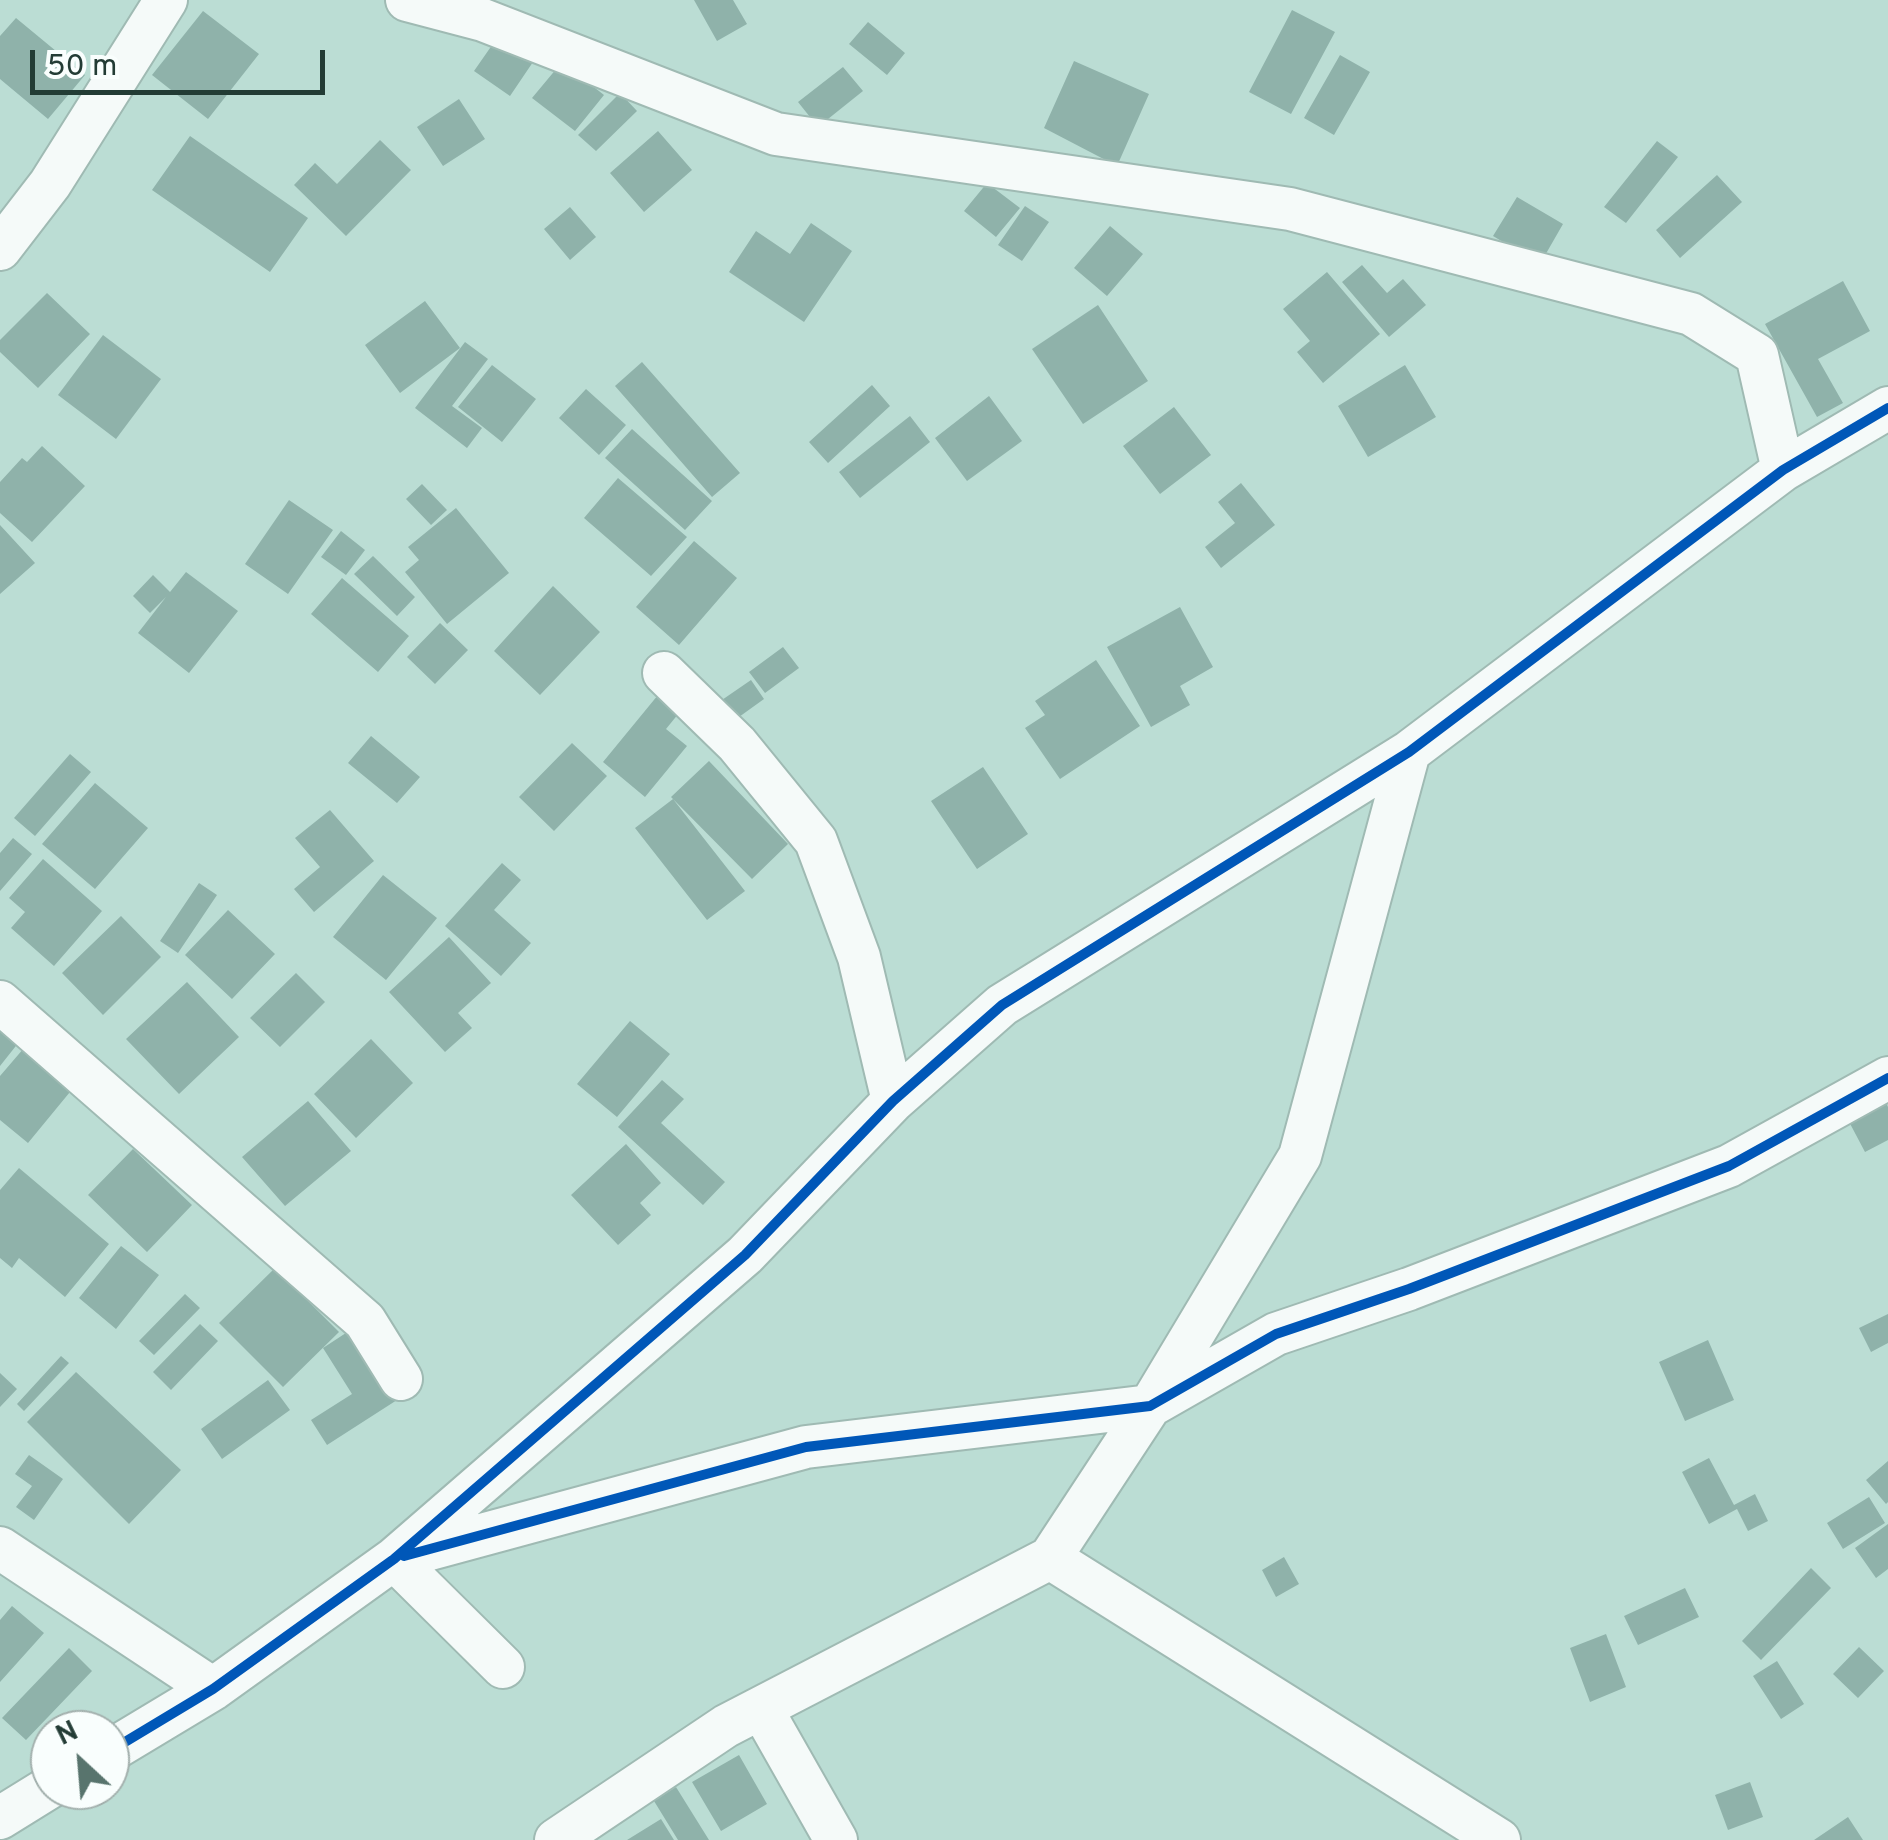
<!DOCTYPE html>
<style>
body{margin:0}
#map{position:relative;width:1888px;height:1840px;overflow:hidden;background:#bbddd4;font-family:Overpass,sans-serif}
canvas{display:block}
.north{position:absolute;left:30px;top:1710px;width:100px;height:100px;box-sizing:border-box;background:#f9fefd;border:2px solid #a3b0ad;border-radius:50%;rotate:334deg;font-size:28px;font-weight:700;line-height:40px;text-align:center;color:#233c35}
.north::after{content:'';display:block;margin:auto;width:35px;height:45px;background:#58746d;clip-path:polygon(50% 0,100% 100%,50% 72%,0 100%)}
.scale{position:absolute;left:30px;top:50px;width:295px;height:45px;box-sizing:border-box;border:5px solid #233c35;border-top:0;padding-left:12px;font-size:30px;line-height:35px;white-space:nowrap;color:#233c35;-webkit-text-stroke:8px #f9fefd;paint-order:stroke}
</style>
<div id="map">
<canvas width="1888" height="1840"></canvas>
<div class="north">N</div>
<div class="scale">50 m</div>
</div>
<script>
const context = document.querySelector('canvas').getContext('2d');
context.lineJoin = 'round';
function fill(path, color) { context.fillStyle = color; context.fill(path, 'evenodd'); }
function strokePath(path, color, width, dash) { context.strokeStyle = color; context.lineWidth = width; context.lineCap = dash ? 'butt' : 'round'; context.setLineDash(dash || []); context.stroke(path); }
const building = new Path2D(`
 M694 0H733L747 24 717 41Z
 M1292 10 1335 32 1291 114 1249 92Z
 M203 11 259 54 208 119 152 75Z
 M16 18 85 75 48 119 0 79V36Z
 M868 22 905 53 887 75 849 44Z
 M497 38 533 62 510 96 474 71Z
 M1340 55 1370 72 1334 135 1304 118Z
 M1074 61 1149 94 1117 166 1044 128Z
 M562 62 604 95 575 131 532 98Z
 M843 67 863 91 818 127 798 102Z
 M620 93 637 111 596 151 578 135Z
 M459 99 485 139 443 166 417 127Z
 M658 131 692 170 644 212 610 173Z
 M190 136 308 218 270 272 152 190Z
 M380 140 411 170 346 236 294 185 315 163 337 184Z
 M1657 141 1678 157 1626 223 1604 207Z
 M1717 175 1742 202 1680 258 1656 230Z
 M987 183 1020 208 996 237 964 211Z
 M1517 197 1563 224 1540 264 1493 236Z
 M1025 206 1049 222 1022 261 998 245Z
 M570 207 596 237 570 260 544 229Z
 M811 223 852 251 804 322 729 272 756 231 790 254Z
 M1110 226 1143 254 1107 296 1074 268Z
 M1362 265 1387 293 1403 279 1426 305 1389 337 1342 282Z
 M1327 272 1380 334 1323 383 1297 352 1310 341 1283 309Z
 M1843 281 1870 331 1818 359 1843 403 1817 417 1765 324Z
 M47 293 90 334 38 388 0 352V340Z
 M425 301 460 348 400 393 365 345Z
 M1098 305 1148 381 1083 424 1032 349Z
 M103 335 161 379 116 439 58 395Z
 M465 342 488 359 452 406 482 428 467 448 415 408Z
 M642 362 740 473 712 497 615 386Z
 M492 365 536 399 502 442 458 407Z
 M1405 365 1436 417 1368 457 1338 406Z
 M872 385 890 406 828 463 809 442Z
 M586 389 626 425 599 455 559 418Z
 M989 396 1022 441 967 481 935 438Z
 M1174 407 1211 455 1160 494 1123 446Z
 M910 416 930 442 860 498 839 472Z
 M632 429 712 501 685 530 605 458Z
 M42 446 85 486 32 542 0 513V482L22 458 27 462Z
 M618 478 687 537 651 576 584 518Z
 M1241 483 1275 525 1221 568 1205 547 1235 523 1218 502Z
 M422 484 447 510 431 525 406 499Z
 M289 500 333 530 288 594 245 564Z
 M456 508 509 573 447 624 405 572 419 560 408 547Z
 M0 525 35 563 0 594Z
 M341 531 365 550 346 575 321 557Z
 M694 541 737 578 679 645 636 607Z
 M373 556 415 597 397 616 354 574Z
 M186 572 238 611 189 673 138 633 166 597 150 613 133 596 153 575 170 592Z
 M342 578 409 636 378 672 311 614Z
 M553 586 600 632 540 695 494 651Z
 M1180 607 1213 667 1180 686 1190 705 1151 727 1107 647Z
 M440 623 468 650 435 684 407 657Z
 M783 647 799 668 765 693 749 672Z
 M1096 660 1140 726 1060 779 1025 728 1045 715 1035 701Z
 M751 680 764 699 732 722 719 702Z
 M658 695 679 713 666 729 687 746 645 797 603 762Z
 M371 736 420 777 397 803 348 763Z
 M572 743 607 776 554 831 519 797Z
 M70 754 91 772 35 836 14 818Z
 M709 761 788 844 752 879 671 797Z
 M983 767 1028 834 977 869 931 801Z
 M95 783 148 828 95 889 42 844Z
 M673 799 745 891 707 920 635 828Z
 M330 810 374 861 314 912 294 889 320 867 295 838Z
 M13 838 32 854 0 891V853Z
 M43 859 102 911 54 966 11 928 25 912 9 898Z
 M502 863 521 880 494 910 531 943 501 976 445 926Z
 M383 875 437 918 386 980 333 937Z
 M199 883 217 895 178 953 160 941Z
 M228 910 275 954 232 999 185 955Z
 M121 916 161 957 103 1015 62 973Z
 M449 937 491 983 458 1013 472 1028 445 1052 389 992Z
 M296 973 325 1002 280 1047 250 1018Z
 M187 982 239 1037 179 1094 126 1039Z
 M0 1018 23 1037 0 1066Z
 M630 1021 670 1054 617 1117 577 1084Z
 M371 1039 413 1083 356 1138 314 1094Z
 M30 1041 79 1081 28 1143 0 1120V1076Z
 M662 1080 684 1099 661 1123 725 1182 703 1205 618 1127Z
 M1883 1096 1888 1107V1140L1865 1152 1846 1116Z
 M308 1101 351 1151 285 1206 242 1157Z
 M626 1144 661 1183 640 1203 651 1215 618 1245 571 1195Z
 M133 1149 192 1205 147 1252 88 1195Z
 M19 1168 109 1244 65 1297 19 1258 12 1268 0 1258V1190Z
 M121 1246 159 1275 116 1329 79 1298Z
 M275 1268 339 1332 283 1387 219 1323Z
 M185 1294 200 1308 154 1355 139 1341Z
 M1888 1314V1343L1871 1352 1859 1328Z
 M200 1324 218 1341 171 1390 153 1372Z
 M352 1329 397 1400 327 1445 311 1420 352 1394 323 1348Z
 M1708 1340 1734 1400 1685 1421 1659 1362Z
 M61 1356 69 1363 24 1411 17 1404Z
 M76 1372 181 1470 129 1524 27 1422Z
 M0 1373 17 1389 0 1407Z
 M268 1380 290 1410 222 1459 201 1429Z
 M29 1455 63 1479 34 1520 16 1507 32 1486 15 1474Z
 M1709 1458 1734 1505 1755 1494 1768 1521 1748 1531 1737 1509 1709 1524 1682 1472Z
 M1888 1461V1502L1886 1504 1866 1480Z
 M1869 1497 1885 1523 1843 1549 1827 1523Z
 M1888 1524V1569L1876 1578 1855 1548Z
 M1284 1557 1299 1584 1276 1597 1262 1570Z
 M1811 1568 1831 1588 1761 1660 1742 1641Z
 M1685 1588 1699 1617 1638 1645 1624 1616Z
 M12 1606 44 1633 0 1682V1620Z
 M1606 1634 1626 1687 1590 1702 1570 1648Z
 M1859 1647 1884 1671 1858 1698 1833 1674Z
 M69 1648 92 1671 26 1740 2 1718Z
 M1777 1661 1804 1704 1781 1719 1753 1676Z
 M739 1755 767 1804 721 1831 692 1782Z
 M1750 1782 1763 1817 1728 1830 1715 1795Z
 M676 1787 709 1840H678L654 1801Z
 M1848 1817 1863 1840H1814Z
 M661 1819 674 1840H627Z`);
const minor = new Path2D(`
 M407 0 483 20 776 134 1290 209 1691 314 1757 355 1783 470
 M0 249 50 184 166 0
 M664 673 737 744 816 841 859 957 893 1101
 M0 1002 365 1321 401 1379
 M0 1548 213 1689
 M404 1556 806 1447 1150 1406 1276 1334 1409 1289 1729 1166 1888 1078
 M1050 1558 1499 1840
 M394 1559 503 1667
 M761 1708 836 1840
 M110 1751 213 1689 394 1559 745 1255 893 1101 1002 1005 1409 752 1783 470 1888 408
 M0 1818 50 1787
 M556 1840 726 1726 1050 1558 1150 1406 1300 1156 1409 752`);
const cycleway = new Path2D(`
 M404 1556 806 1447 1150 1406 1276 1334 1409 1289 1729 1166 1888 1078
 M110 1751 213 1689 394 1559 745 1255 893 1101 1002 1005 1409 752 1783 470 1888 408`);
fill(building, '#8fb2aa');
strokePath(minor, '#9fbab3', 46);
strokePath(minor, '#f5faf9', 42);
strokePath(cycleway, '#0057b8', 10);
</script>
